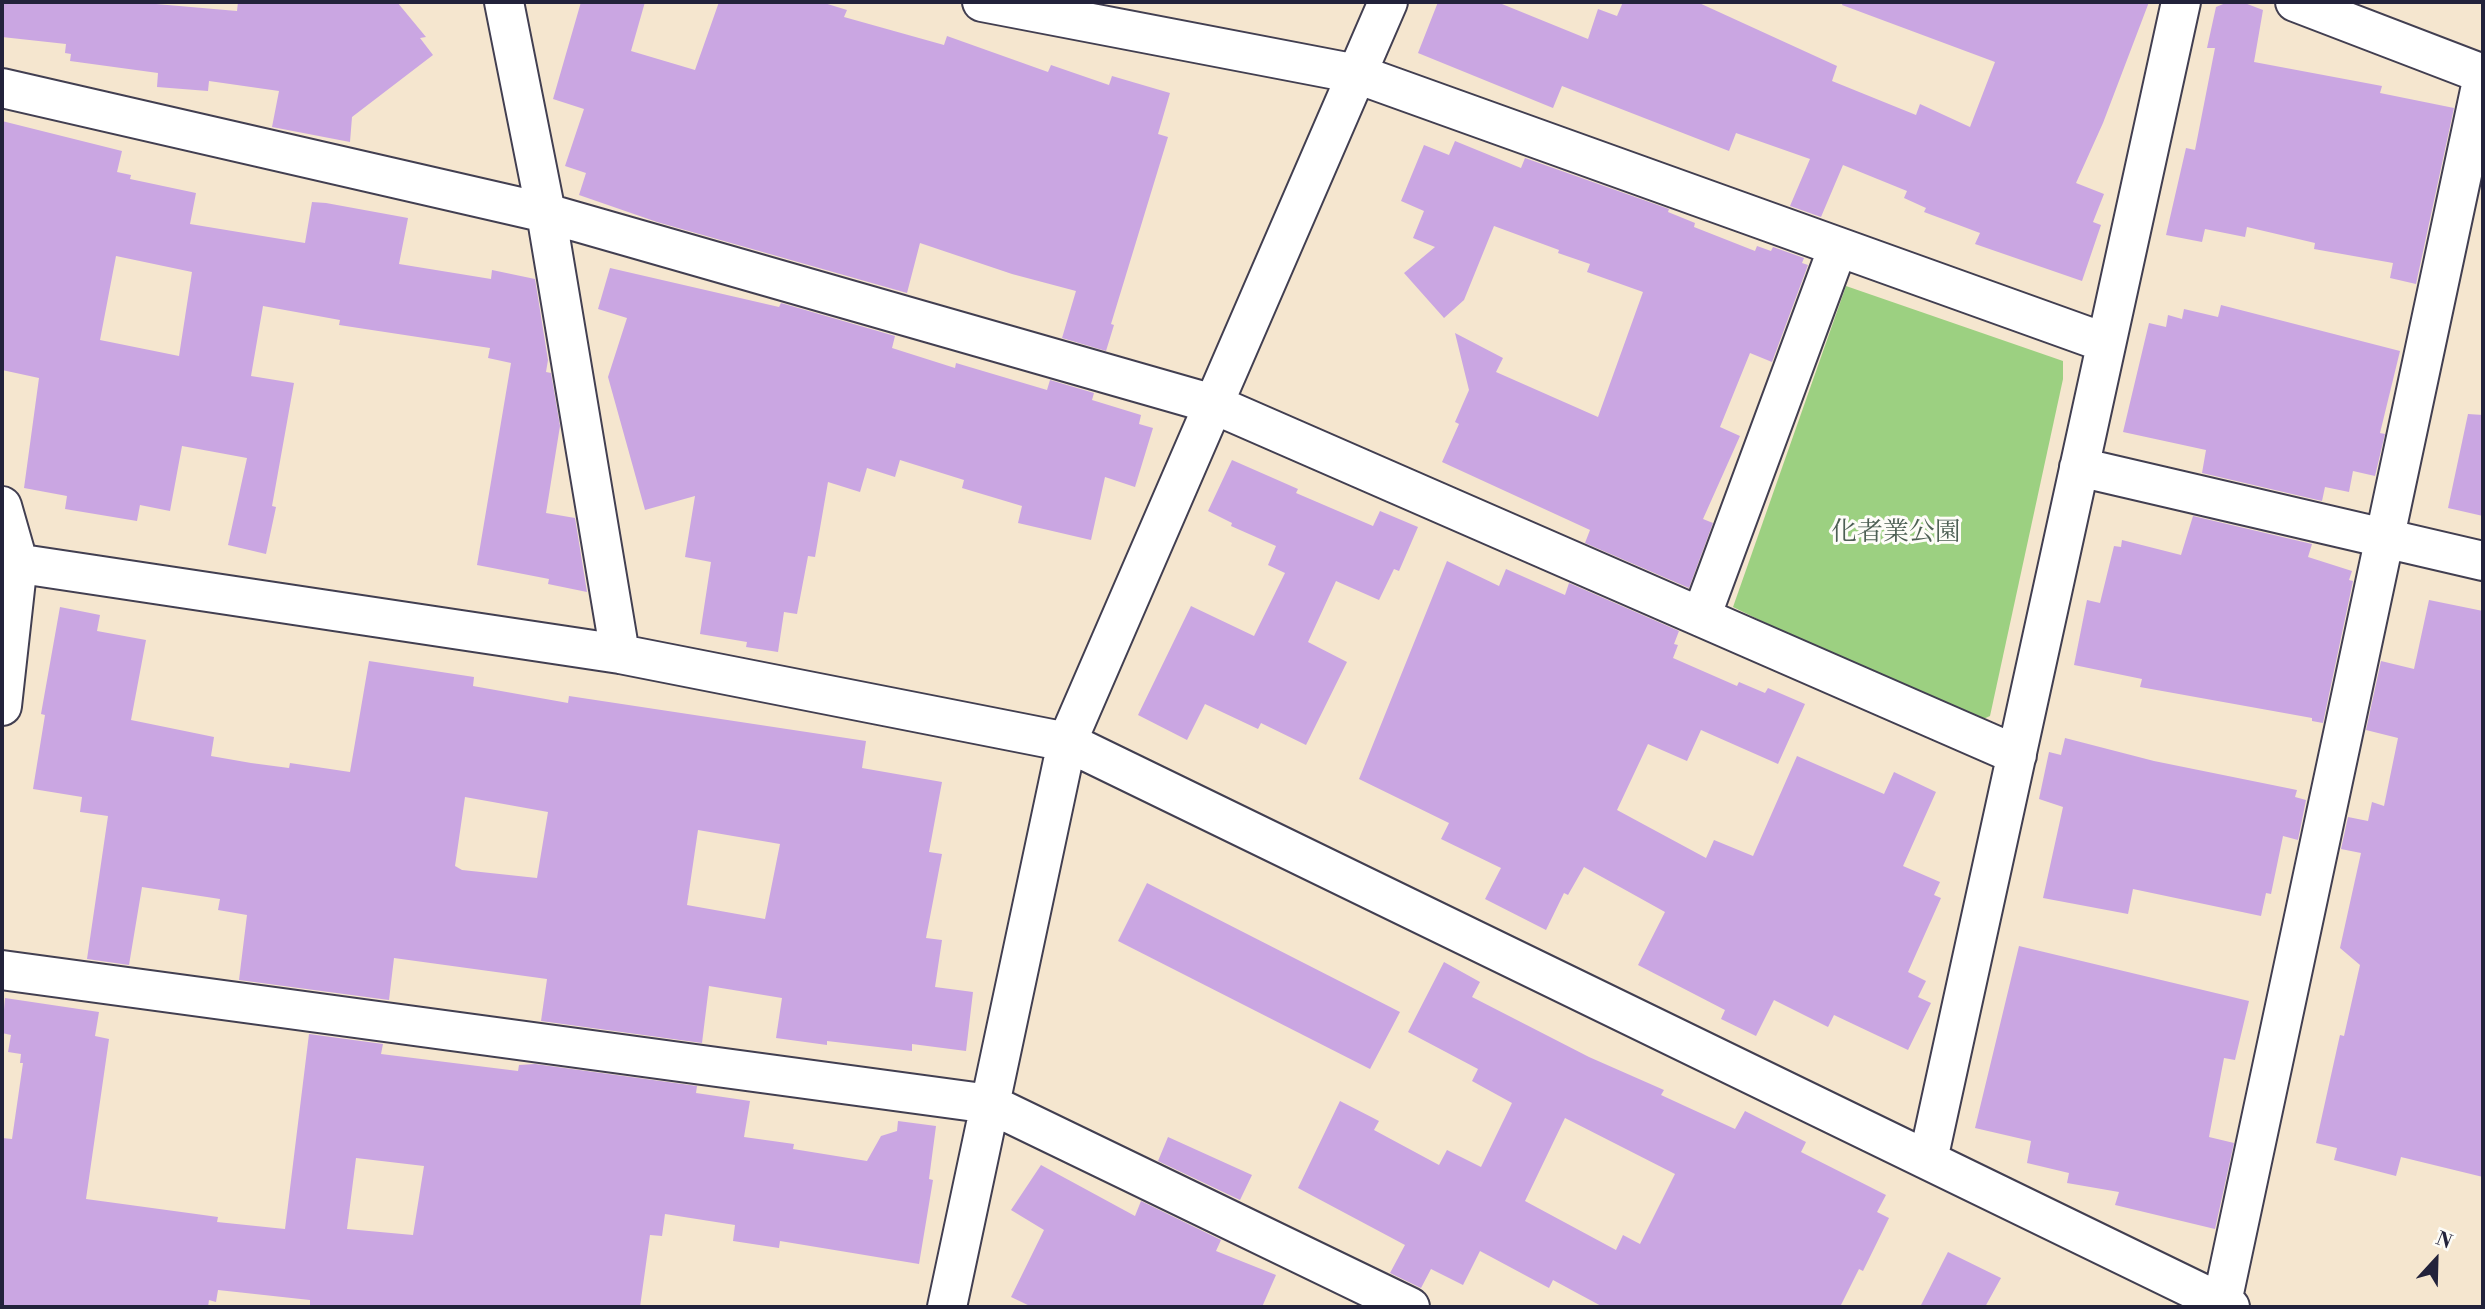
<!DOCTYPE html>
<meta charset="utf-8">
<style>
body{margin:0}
#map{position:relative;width:2485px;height:1309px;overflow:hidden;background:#f5e6cf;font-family:"Libre Bodoni",serif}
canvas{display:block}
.frame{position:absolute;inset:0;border:4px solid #22223b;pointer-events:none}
.north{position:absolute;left:2401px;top:1225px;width:70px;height:70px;-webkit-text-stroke:5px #fdfcf7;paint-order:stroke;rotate:22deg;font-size:19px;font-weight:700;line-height:28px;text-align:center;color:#22223b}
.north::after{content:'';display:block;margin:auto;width:24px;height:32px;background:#22223b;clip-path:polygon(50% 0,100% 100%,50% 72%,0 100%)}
</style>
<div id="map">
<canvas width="2485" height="1309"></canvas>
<div class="frame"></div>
<div class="north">N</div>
</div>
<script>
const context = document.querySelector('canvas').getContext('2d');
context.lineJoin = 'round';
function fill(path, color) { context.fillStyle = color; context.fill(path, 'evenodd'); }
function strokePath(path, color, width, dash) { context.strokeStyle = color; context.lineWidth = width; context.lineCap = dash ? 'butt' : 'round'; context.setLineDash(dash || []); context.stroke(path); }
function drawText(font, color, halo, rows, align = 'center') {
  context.font = font + ' "Libre Bodoni","Noto Serif JP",serif'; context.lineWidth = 6; context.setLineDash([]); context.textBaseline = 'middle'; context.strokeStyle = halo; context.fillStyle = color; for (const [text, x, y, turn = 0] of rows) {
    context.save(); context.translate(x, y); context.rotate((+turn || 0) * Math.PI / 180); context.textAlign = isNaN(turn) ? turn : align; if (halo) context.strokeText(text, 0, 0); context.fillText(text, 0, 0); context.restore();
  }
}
const green = new Path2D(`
 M1846 286 2063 361V379L1990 716 1972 724 1733 607Z`);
const building = new Path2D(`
 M2 2H133L237 11 238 2H397L426 37 420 38 433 55 352 117 350 142 272 127 279 91 209 81 208 91 157 87 158 73 70 61 71 54 65 53 66 44 2 37Z
 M581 2H645L631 51 695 70 719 2H821L847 10 844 17 944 45 947 36 1048 72 1051 65 1109 85 1112 76 1170 93 1158 134 1168 137 1111 324 1114 325 1106 351 1062 338 1076 291 1012 274 920 243 907 293 657 222 579 195 586 173 565 166 584 109 553 99Z
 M1438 2H1497L1588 39 1598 9 1617 16 1623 2H1697L1837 66 1832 81 1916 115 1920 104 1970 127 1995 62 1842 5 1843 2H2149L2103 123 2076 183 2104 194 2093 222 2101 225 2082 281 1975 244 1980 233 1924 212 1926 208 1904 198 1907 191 1843 165 1821 217 1790 206 1810 159 1736 133 1729 151 1562 86 1553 108 1418 53Z
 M2228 2H2242L2263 10 2254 62 2382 86 2380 93 2454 108 2416 284 2390 278 2393 263 2314 249 2315 243 2247 227 2245 237 2205 229 2202 242 2166 235 2186 148 2195 150 2215 48H2207L2216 7Z
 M2 121 122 151 117 172 131 175 130 179 196 193 190 224 305 243 312 202 326 203 408 218 399 264 491 279 492 270 535 279 548 360 546 372 551 373 560 426 546 513 575 518 587 592 548 584 549 579 477 565 511 363 488 358 490 348 339 325 340 320 263 306 251 376 294 383 272 506 276 507 266 554 228 545 247 458 182 446 170 511 140 505 137 521 65 509 67 496 24 488 39 378 2 370ZM116 256 192 272 179 356 100 340Z
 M1455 141 1521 168 1525 158 1669 209 1668 212 1695 223 1694 227 1755 251 1757 246 1771 251 1773 247 1804 258 1802 263 1808 265 1772 362 1750 353 1720 427 1740 436 1703 519 1713 523 1689 588 1585 543 1590 530 1442 462 1459 424 1455 422 1469 390 1455 333 1503 358 1496 372 1598 417 1643 292 1587 272 1590 264 1558 253 1559 250 1494 226 1464 300 1444 318 1404 273 1435 247 1413 238 1424 211 1401 201 1424 145 1449 155Z
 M610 268 779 307 781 303 895 336 892 348 955 368 956 363 1047 390 1050 380 1094 393 1092 400 1141 415 1139 424 1153 428 1135 487 1105 477 1091 540 1018 523 1022 506 962 488 964 480 900 460 895 477 867 468 860 492 828 482 815 557 808 556 797 614 784 612 778 652 746 647 747 642 700 634 711 562 685 557 695 496 645 510 608 377 627 318 598 309Z
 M2221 305 2400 351 2380 433 2385 434 2375 476 2353 471 2349 492 2325 487 2322 501 2202 473 2206 450 2123 432 2149 323 2166 327 2168 315 2182 319 2184 309 2218 317Z
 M2468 414 2483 415V516L2448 508Z
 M1232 460 1298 489 1296 493 1373 526 1380 511 1418 527 1399 571 1394 569 1379 600 1336 581 1308 642 1347 662 1306 745 1261 723 1258 729 1205 704 1187 740 1138 715 1191 606 1254 636 1285 573 1268 565 1276 546 1231 526 1232 523 1208 511Z
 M2193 516 2312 544 2308 557 2352 571 2349 580 2353 581 2323 723 2312 721V718L2140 687 2142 679 2074 665 2087 600 2100 603 2114 546 2121 547 2122 540 2181 555Z
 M1447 561 1499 586 1506 569 1565 595 1569 583 1679 631 1674 644 1678 645 1673 658 1737 686 1739 682 1765 693 1768 688 1805 704 1778 764 1701 730 1687 761 1648 744 1617 810 1706 858 1714 840 1753 856 1797 756 1884 794 1894 772 1936 792 1903 866 1940 882 1934 895 1941 898 1908 972 1926 981 1918 997 1931 1003 1908 1050 1834 1015 1828 1027 1774 1000 1756 1036 1721 1019 1725 1010 1638 965 1665 912 1584 867 1568 895 1564 893 1546 930 1485 899 1501 868 1441 839 1449 823 1359 779Z
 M2429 600 2483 611V1177L2401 1157 2396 1176 2334 1160 2337 1148 2316 1143 2340 1035 2344 1036 2360 965 2340 948 2361 853 2341 849 2348 817 2368 821 2372 802 2384 806 2398 738 2366 730 2381 661 2414 669Z
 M60 607 100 615 97 631 146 640 131 720 214 737 211 756 251 763 289 768 290 763 350 772 369 661 474 677 473 686 568 703 569 696 866 741 862 768 942 782 929 852 942 854 926 938 942 940 935 987 973 992 966 1051 912 1044V1051L827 1041V1045L776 1038 782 998 709 986 702 1043 541 1021 547 979 394 958 389 1000 239 980 247 915 218 910 220 899 142 887 129 965 87 959 108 816 80 812 82 797 33 789 45 715 41 714ZM465 797 548 812 537 878 462 870 455 866ZM698 830 780 844 765 919 687 905Z
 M2065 738 2154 761 2297 790 2295 797 2306 800 2298 840 2283 836 2271 894 2266 893 2261 916 2133 889 2128 914 2043 898 2063 807 2039 799 2049 752 2061 755Z
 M1147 883 1400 1012 1370 1069 1118 941Z
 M2019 946 2249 1001 2235 1060 2224 1058 2209 1137 2234 1143 2215 1229 2115 1205 2119 1192 2067 1183 2069 1173 2027 1163 2031 1141 1975 1128Z
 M1444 962 1480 982 1472 997 1589 1057 1664 1090 1661 1095 1735 1129 1745 1111 1806 1142 1801 1152 1886 1195 1877 1212 1889 1218 1863 1271 1859 1269 1840 1307H1603L1553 1280 1549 1288 1480 1251 1463 1285 1431 1269 1421 1288 1390 1273 1405 1245 1298 1188 1340 1101 1379 1121 1374 1130 1439 1165 1447 1150 1481 1167 1512 1103 1472 1081 1478 1069 1408 1032ZM1565 1118 1675 1174 1640 1244 1623 1235 1616 1250 1525 1201Z
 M5 998 99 1012 95 1036 109 1039 86 1199 218 1217 217 1222 285 1229 309 1034 383 1044 381 1054 518 1071 519 1065 535 1064 697 1086 696 1093 750 1101 744 1137 794 1144 793 1149 867 1161 881 1136 897 1131 898 1121 936 1126 929 1179 933 1180 919 1264 780 1241 779 1248 733 1241 735 1225 665 1214 662 1236 650 1235 640 1307H310V1300L218 1290 216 1302 209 1300 208 1307H2V1138L12 1139 23 1063H20L21 1054 8 1052 11 1035 2 1033ZM356 1158 424 1166 413 1235 347 1229Z
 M1168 1137 1252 1175 1240 1200 1158 1161Z
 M1041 1165 1135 1216 1141 1201 1221 1240 1216 1251 1276 1275 1262 1307H1032L1011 1297 1044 1230 1011 1210Z
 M1948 1252 2001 1278 1985 1307H1920Z`);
const minor = new Path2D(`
 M504 2 546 213 620 654
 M982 2 1357 74 2106 343
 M2295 2 2483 74
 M2 88 546 213 1213 404 2017 755
 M2079 467 2483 561
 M2 506 18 562 2 706
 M2 561 620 654 1067 742 2230 1307
 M1701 617 1838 247
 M2 970 990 1104 1410 1307
 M1928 1160 2181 2
 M947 1307 1067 742 1388 2
 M2221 1307 2483 76`);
const parkNames = [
 ["化者業公園",1896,534]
];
fill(green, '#9cd081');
fill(building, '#caa6e2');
strokePath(minor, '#423f51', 42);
strokePath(minor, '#fff', 38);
drawText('26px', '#4d5f54', '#fdfcf7', parkNames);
</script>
